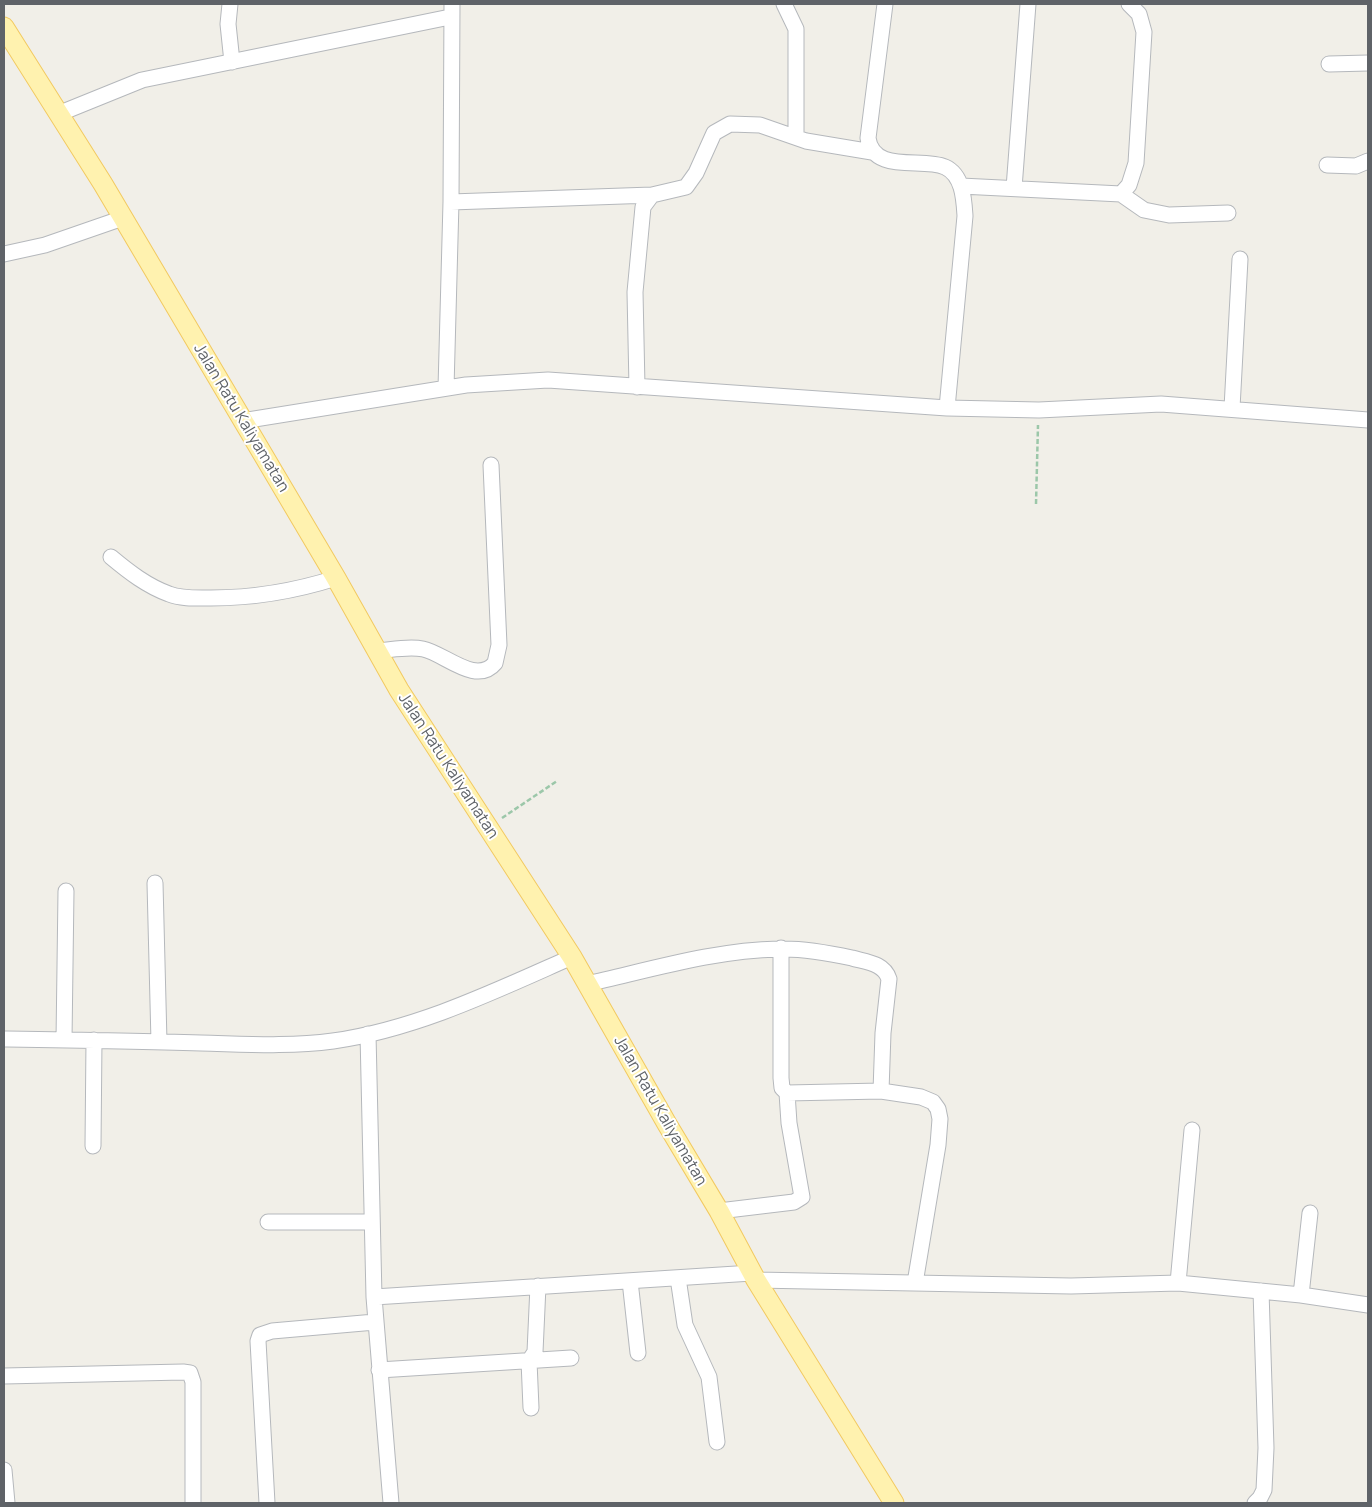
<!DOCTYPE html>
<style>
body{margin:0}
#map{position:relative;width:1372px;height:1507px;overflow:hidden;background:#f1efe8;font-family:Manrope,sans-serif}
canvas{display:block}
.frame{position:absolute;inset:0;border:5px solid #5f6368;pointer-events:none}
</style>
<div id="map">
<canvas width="1372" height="1507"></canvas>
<div class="frame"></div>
</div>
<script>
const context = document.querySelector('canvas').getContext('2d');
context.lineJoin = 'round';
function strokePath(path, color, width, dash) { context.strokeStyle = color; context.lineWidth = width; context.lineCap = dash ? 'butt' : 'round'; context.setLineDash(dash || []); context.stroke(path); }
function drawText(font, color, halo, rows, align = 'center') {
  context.font = font + ' Manrope,sans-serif'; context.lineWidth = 4; context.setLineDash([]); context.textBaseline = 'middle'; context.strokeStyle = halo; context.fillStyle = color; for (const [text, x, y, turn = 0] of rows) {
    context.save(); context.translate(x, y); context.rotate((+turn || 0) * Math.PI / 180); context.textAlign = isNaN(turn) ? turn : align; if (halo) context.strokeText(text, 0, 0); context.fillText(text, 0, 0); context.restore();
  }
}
const path = new Path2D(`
 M1036 504 1038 425
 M502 818 557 781`);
const minor = new Path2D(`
 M230 4 228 24 232 62
 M784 4 796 29V137
 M885 4 868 138C873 174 922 157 945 167 963 175 964 200 965 216L947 408
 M1329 64 1368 63
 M58 114 142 80 450 17
 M1327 165 1356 166 1368 161
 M961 186 1121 194 1129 185 1136 163 1144 32 1139 14 1129 4
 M1014 188 1028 4
 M1121 194 1144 210 1169 215 1228 213
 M451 202 652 195
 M4 254 45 245 123 218
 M637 387 635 292 643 207 652 195 686 187 696 173 714 133 730 124 760 125 806 141 872 152
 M446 388 451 202 452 4
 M1232 408 1240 259
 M242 421 466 385 548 380 947 408 1039 410 1161 404 1368 420
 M111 557C129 572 147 586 169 594 181 599 198 598 211 598 255 598 295 591 336 578
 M376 651C391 650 408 646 423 649 444 653 476 686 495 663L499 645 491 465
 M155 883 159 1042
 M781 948V1078L782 1088 787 1093 881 1091 921 1097 933 1102 938 1109 940 1119 938 1145 915 1283
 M587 984C650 970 715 950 779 949 803 948 829 953 852 958 866 962 884 963 889 979L883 1033 881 1091
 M368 1034 374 1297 391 1503
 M4 1039C69 1040 135 1041 201 1043 245 1044 289 1047 333 1041 417 1029 495 991 572 957
 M64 1040 66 891
 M93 1146 94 1040
 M719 1211 794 1202 802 1197 789 1123 787 1093
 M268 1222H372
 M678 1278 685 1325 709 1377 717 1442
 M756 1280 1071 1286 1178 1283 1301 1295 1368 1305
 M630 1281 638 1353
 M1178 1283 1192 1130
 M1301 1295 1310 1213
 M374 1297 752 1273
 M379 1370 571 1358
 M4 1376 183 1372 190 1373 193 1382V1503
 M531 1408 529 1361 535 1352 538 1286
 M4 1470 7 1503
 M267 1503 258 1341 260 1335 272 1331 375 1322
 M1255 1503 1260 1498 1264 1490 1266 1448 1261 1291`);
const major = new Path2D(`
 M4 27 103 184 336 578 399 690 572 957 667 1124 719 1211 756 1280 894 1503`);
const streetNames = [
 ["Jalan Ratu Kaliyamatan",241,418,59],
 ["Jalan Ratu Kaliyamatan",448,766,57],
 ["Jalan Ratu Kaliyamatan",660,1111,60]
];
strokePath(minor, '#b5b8bc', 17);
strokePath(major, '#f2c960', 21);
strokePath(path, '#9cc7a9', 2.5, [5, 2.5]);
strokePath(minor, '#fff', 15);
strokePath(major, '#fff2af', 19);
drawText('16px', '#5f6368', '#fff', streetNames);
</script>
